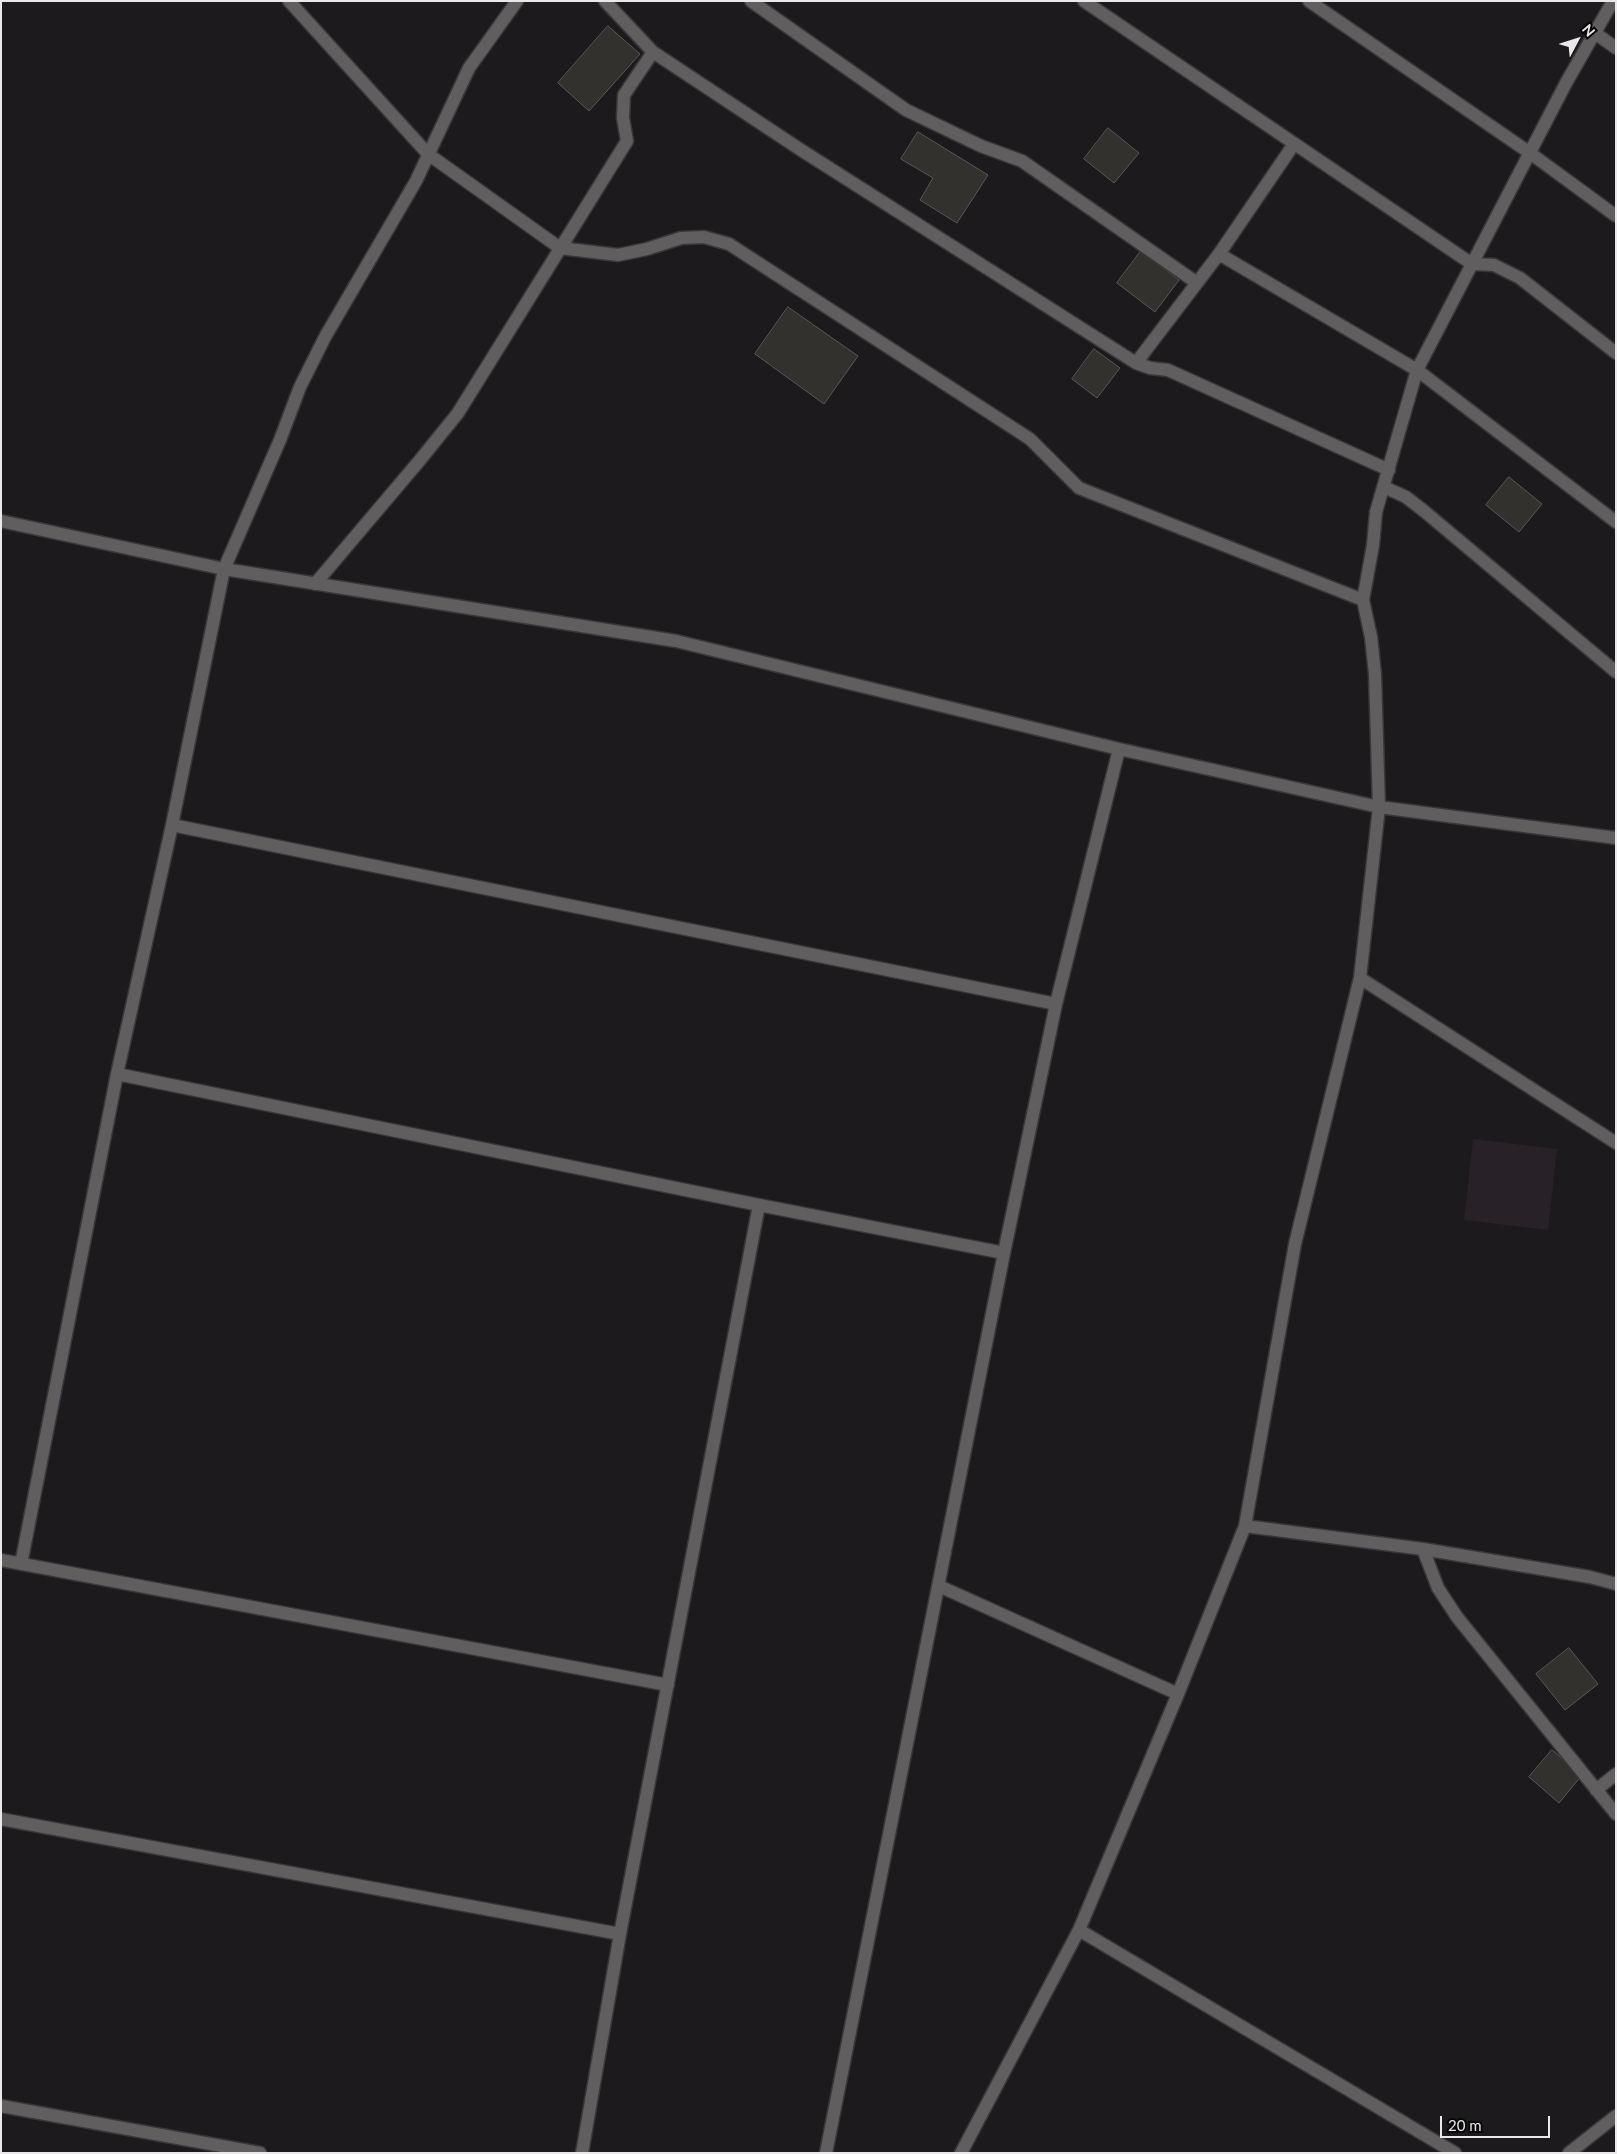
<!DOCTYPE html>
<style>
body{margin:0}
#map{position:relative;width:1617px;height:2154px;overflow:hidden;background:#1d1a1d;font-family:Lato,sans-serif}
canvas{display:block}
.frame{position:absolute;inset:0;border:2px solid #eae8ea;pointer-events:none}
.north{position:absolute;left:1552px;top:15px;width:50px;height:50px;-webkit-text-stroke:4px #070606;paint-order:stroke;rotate:50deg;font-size:14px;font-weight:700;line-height:20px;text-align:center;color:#eae8ea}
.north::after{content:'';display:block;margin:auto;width:18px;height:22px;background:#eae8ea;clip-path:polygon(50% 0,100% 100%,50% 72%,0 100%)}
.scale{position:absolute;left:1440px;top:2116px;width:110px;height:22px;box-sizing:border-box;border:2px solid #eae8ea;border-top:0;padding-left:6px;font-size:15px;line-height:18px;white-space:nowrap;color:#eae8ea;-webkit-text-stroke:4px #070606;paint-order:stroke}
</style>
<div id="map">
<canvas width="1617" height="2154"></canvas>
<div class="frame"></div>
<div class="north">N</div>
<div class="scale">20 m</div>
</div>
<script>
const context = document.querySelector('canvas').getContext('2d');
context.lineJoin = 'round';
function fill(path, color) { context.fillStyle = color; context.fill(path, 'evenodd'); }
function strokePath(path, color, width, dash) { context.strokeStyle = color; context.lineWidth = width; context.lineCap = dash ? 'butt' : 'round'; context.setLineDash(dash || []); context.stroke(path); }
const built = new Path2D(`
 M1473 1139 1557 1149 1548 1230 1464 1220Z`);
const building = new Path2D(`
 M608 26 640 54 589 111 558 83Z
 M1108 128 1139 153 1114 183 1084 159Z
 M918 132 988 175 957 223 920 200 933 178 901 159Z
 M1141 251 1179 280 1155 312 1117 283Z
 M788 307 858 356 824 404 755 354Z
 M1094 349 1120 368 1097 398 1072 379Z
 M1509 477 1542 504 1519 532 1486 505Z
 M1569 1648 1598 1684 1565 1710 1536 1674Z
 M1552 1750 1582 1775 1559 1803 1529 1777Z`);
const minor = new Path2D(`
 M289 1 428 154 560 248 618 255 647 249 681 238 704 237 729 244 1030 439 1079 488 1363 600
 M605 1 653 52 801 150 1136 363 1150 368 1168 370 1389 470
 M751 1 906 110 981 146 1022 161 1197 283
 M1084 1 1472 264 1494 265 1520 278 1616 353
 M1309 1 1530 153 1616 216
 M1595 33 1616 48
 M1219 254 1417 370 1616 522
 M1136 363 1219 254 1294 144
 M1384 487 1406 497 1424 511 1616 672
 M1 521 224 569 676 641 1119 749 1379 807 1616 838
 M315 584 420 460 458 413 627 141 623 118 624 95 653 52
 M172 825 1056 1004
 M1360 978 1616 1143
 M117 1074 759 1205 1004 1253
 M1245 1526 1423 1549 1590 1577 1616 1584
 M1423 1549 1438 1588 1457 1617 1616 1814
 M1 1560 668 1685
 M21 1564 117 1074 172 825 224 569 280 440 300 387 325 337 416 181 469 68 517 1
 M939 1586 1178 1694
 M1596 1790 1616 1774
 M1 1819 620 1934
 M1079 1930 1455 2153
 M1 2106 260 2153
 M582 2153 620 1934 759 1205
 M826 2153 1004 1253 1056 1004 1119 749
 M961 2153 1079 1930 1178 1694 1245 1526 1295 1244 1360 978 1379 807 1375 674 1371 637 1363 600 1373 545 1376 512 1417 370 1566 83 1613 1
 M1569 2153 1616 2116`);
fill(built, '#282128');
fill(building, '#33312e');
strokePath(building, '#5a5854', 1);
strokePath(minor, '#3a373a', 15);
strokePath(minor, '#605e5f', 12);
</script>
